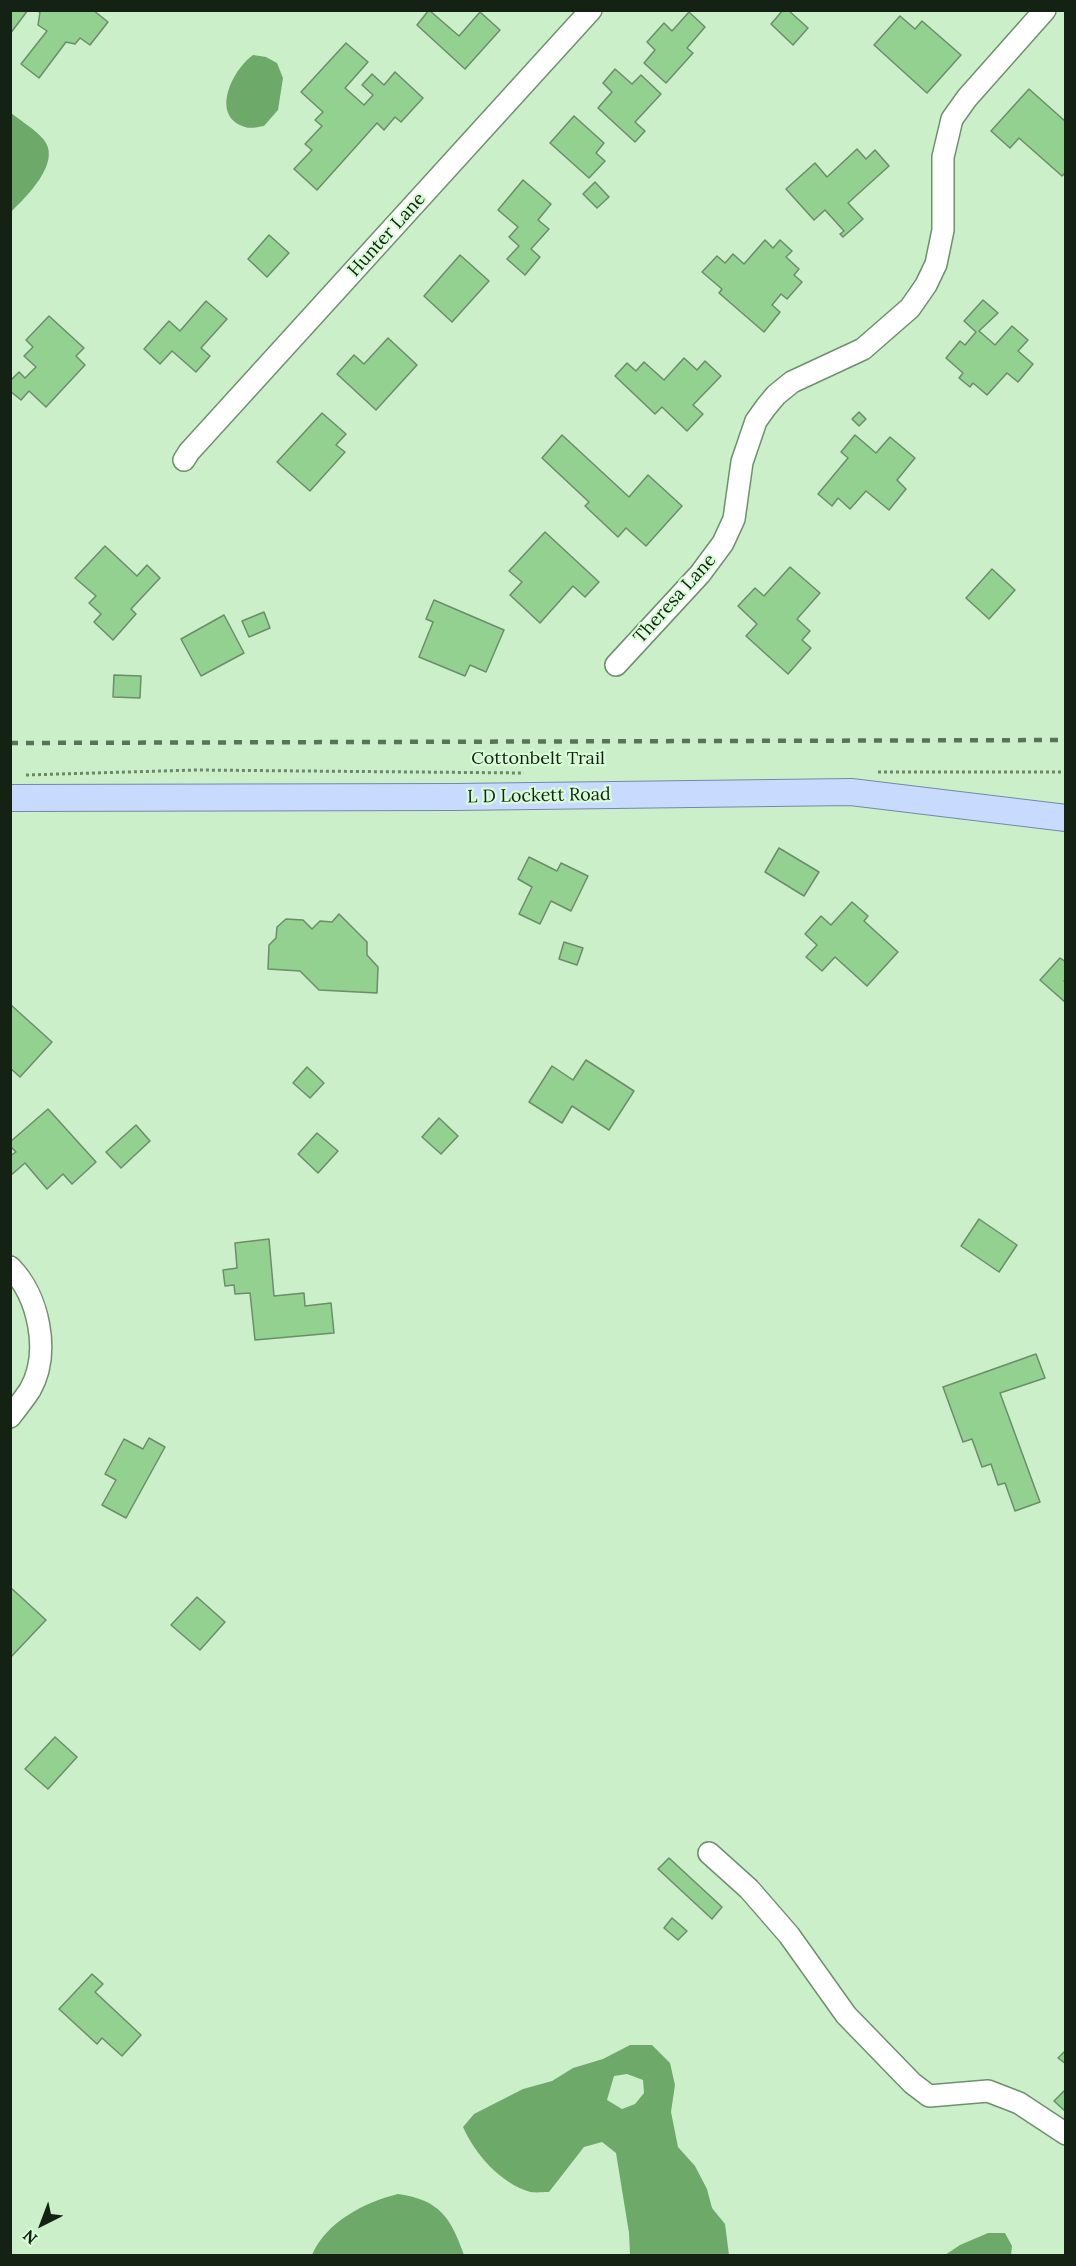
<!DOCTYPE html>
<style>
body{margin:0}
#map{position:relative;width:1076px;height:2266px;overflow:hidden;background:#cbf0c9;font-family:Lora,serif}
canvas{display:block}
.frame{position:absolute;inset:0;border:12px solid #142214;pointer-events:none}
.north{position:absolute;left:12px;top:2194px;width:60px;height:60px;-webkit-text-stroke:4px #d8fdd6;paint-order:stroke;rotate:222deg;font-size:16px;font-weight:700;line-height:24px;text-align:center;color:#142214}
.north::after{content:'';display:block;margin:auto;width:21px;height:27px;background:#142214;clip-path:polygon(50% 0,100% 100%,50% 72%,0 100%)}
</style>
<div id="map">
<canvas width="1076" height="2266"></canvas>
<div class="frame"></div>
<div class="north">N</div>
</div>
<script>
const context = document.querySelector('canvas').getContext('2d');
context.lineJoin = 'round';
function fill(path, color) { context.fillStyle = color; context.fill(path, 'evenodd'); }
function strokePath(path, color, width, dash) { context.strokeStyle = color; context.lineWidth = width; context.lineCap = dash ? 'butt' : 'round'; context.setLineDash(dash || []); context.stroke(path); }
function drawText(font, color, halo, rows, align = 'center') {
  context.font = font + ' Lora,serif'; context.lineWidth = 4.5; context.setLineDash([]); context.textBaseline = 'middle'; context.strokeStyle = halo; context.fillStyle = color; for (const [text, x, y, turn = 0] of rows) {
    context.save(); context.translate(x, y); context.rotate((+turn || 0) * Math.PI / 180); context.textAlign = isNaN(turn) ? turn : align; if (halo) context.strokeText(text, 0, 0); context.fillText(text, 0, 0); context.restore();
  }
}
const water = new Path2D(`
 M253 55 266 57 277 63 283 78 278 110 264 126C258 127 250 129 245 127 209 116 233 69 253 55Z
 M11 113C21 121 35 129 44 140 62 163 25 198 11 212Z
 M630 2045H652L670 2063 675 2085 671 2112 678 2147 695 2166 707 2189 712 2208 725 2224 729 2255H630L629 2233 616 2153 602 2142 584 2147 549 2192C543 2192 536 2193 530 2192 500 2183 475 2154 463 2127L474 2114 523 2089 552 2081 573 2068 603 2059ZM627 2074 643 2080 644 2093 635 2104 622 2109 607 2100 614 2076Z
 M398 2194C440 2200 451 2218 464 2255H312C326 2222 365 2202 398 2194Z
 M988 2233H1005L1012 2246 1011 2255H945L960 2245Z`);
const building = new Path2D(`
 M10 10H28L10 34Z
 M33 10H93L108 22 90 45 80 38 75 44 66 42 39 78 21 64 47 31 38 25 40 12Z
 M429 10 459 36 480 12 500 30 465 69 417 25Z
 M783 10H788L808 28 793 45 771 24Z
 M689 12 705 27 687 48 693 53 666 83 644 63 655 50 647 42 664 23 672 31Z
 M900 16 915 29 922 21 961 55 927 93 874 45Z
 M346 43 368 62 345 88 364 105 373 95 362 85 372 74 384 85 395 72 423 98 401 122 395 117 384 130 377 123 317 190 294 169 312 150 305 144 322 126 315 120 323 112 301 92Z
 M615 69 632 84 641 75 661 94 635 122 645 131 635 142 598 108 612 92 603 83Z
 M1029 89 1066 122V172L1062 176 1019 138 1010 148 991 131Z
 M574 116 604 143 596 153 605 161 589 178 550 143Z
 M857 149 866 159 875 150 889 166 848 203 863 219 843 237 840 234 844 231 825 210 814 220 786 189 815 163 827 177Z
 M523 180 551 204 538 220 549 229 531 249 540 257 525 275 507 259 519 246 509 237 518 227 498 210Z
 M595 182 609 197 597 208 583 194Z
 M269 235 289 253 267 277 248 259Z
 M765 240 773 248 780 240 792 251 786 257 799 269 794 275 802 282 787 299 781 294 772 305 780 312 764 332 719 293 722 289 702 272 717 256 725 263 733 254 744 264Z
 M460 255 489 281 452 322 424 296Z
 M983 300 998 313 979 331 995 345 1012 326 1028 340 1018 351 1033 364 1018 382 1007 373 987 395 973 383 970 387 959 378 963 373 946 358 960 341 965 345 976 332 964 321Z
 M206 301 227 319 201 348 210 356 196 372 172 351 160 364 144 349 169 321 180 331Z
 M49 316 84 348 76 356 85 365 46 407 29 391 21 400 10 391V381L19 372 25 378 36 367 24 356 33 347 26 340Z
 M388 338 417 365 376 410 337 374 354 355 364 364Z
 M684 358 697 370 705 361 721 376 693 405 703 414 687 431 662 407 655 414 615 376 627 363 636 371 644 362 664 380Z
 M859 412 866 419 859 426 852 419Z
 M322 413 346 434 336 445 345 452 310 491 277 462Z
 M562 435 629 497 648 475 682 506 646 546 626 528 618 537 585 506 589 502 542 458Z
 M855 435 876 453 890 437 915 458 897 480 906 489 889 510 866 491 850 509 838 498 832 506 818 494 848 458 841 452Z
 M545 532 599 582 585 597 573 586 540 623 510 595 522 582 509 571Z
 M105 546 137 576 147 565 160 578 131 609 136 614 113 640 94 622 101 614 89 603 96 596 75 578Z
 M790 567 820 593 797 619 810 631 802 640 811 648 788 674 746 636 757 624 738 606 755 588 764 596Z
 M992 569 1015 590 989 619 966 598Z
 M434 600 504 630 486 672 470 665 465 676 419 657 433 622 426 619Z
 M264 612 270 628 249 637 242 621Z
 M224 615 244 653 201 676 181 639Z
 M114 675 141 676 140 698 113 697Z
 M779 848 819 872 804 896 765 872Z
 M529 857 557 871 561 863 588 876 571 911 551 901 540 924 519 914 532 887 518 879Z
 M852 902 868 916 864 921 898 952 867 986 835 957 822 971 806 957 817 945 805 934 821 916 831 925Z
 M339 914 367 942V955L378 967 377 993 319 990 300 971 268 969 269 945 276 938 277 927 286 919 303 920 312 929 320 921 332 922Z
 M564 942 583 948 577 965 559 959Z
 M1060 958 1066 962V979L1064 981 1066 982V1003L1040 980Z
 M11 1005 52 1042 20 1077 10 1068Z
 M586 1060 634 1091 609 1130 572 1106 562 1123 529 1102 552 1066 573 1080Z
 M307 1067 324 1083 310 1098 293 1083Z
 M48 1109 96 1162 72 1184 63 1174 47 1189 25 1163 10 1176V1156L16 1152 10 1146V1142Z
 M439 1118 458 1136 441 1154 422 1137Z
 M136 1125 150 1141 121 1168 106 1152Z
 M317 1133 338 1151 318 1173 298 1154Z
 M979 1219 1017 1245 999 1272 961 1246Z
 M269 1239 274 1296 304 1293 305 1306 331 1303 334 1333 255 1340 250 1293 235 1294 234 1285 225 1286 223 1270 237 1268 235 1243Z
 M1036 1354 1045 1378 1000 1393 1040 1502 1015 1511 1005 1483 998 1485 991 1464 982 1467 972 1439 963 1442 943 1387Z
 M149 1438 165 1447 126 1518 102 1505 116 1480 105 1474 124 1439 143 1449Z
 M10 1587 46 1620 10 1658Z
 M197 1597 225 1622 200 1650 171 1625Z
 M55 1737 77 1757 48 1789 25 1769Z
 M669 1858 722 1907 712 1919 658 1869Z
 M672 1918 687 1931 678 1940 664 1928Z
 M92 1974 103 1984 95 1992 141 2035 122 2056 102 2038 97 2044 59 2009Z
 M1066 2050V2064L1058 2058Z
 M1066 2089V2112L1054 2101Z`);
const path = new Path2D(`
 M878 772H1066
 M26 775 196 770 524 773`);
const minor = new Path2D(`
 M184 460 189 452 591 10
 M616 665 700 574 723 543 734 519 742 462 756 421 766 407 776 395 792 382 863 349 910 308 926 285 936 264 943 230V157L952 119 967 98 1045 10
 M10 1267C39 1296 51 1353 30 1390 24 1399 17 1408 10 1417
 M709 1853 749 1889 789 1935 846 2015 912 2083 929 2096 988 2091 1019 2103 1066 2134`);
const major = new Path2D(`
 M10 798 455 797 851 792 1066 818`);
const rail = new Path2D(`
 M10 743 1066 740`);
const streetNames = [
 ["Hunter Lane",387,235,-48],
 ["Theresa Lane",675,599,-48],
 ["Cottonbelt Trail",538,759],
 ["L D Lockett Road",539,796,-1]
];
fill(water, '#6daa6a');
fill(building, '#92d18f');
strokePath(building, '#6b8d6a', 1.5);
strokePath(minor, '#6f906d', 24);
strokePath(major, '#7289aa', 28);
strokePath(path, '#6c856b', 3, [3, 3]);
strokePath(minor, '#fff', 21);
strokePath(major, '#c8dafd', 26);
strokePath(rail, '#5b725a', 4.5, [8, 8]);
drawText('18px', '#142214', '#d8fdd6', streetNames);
</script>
